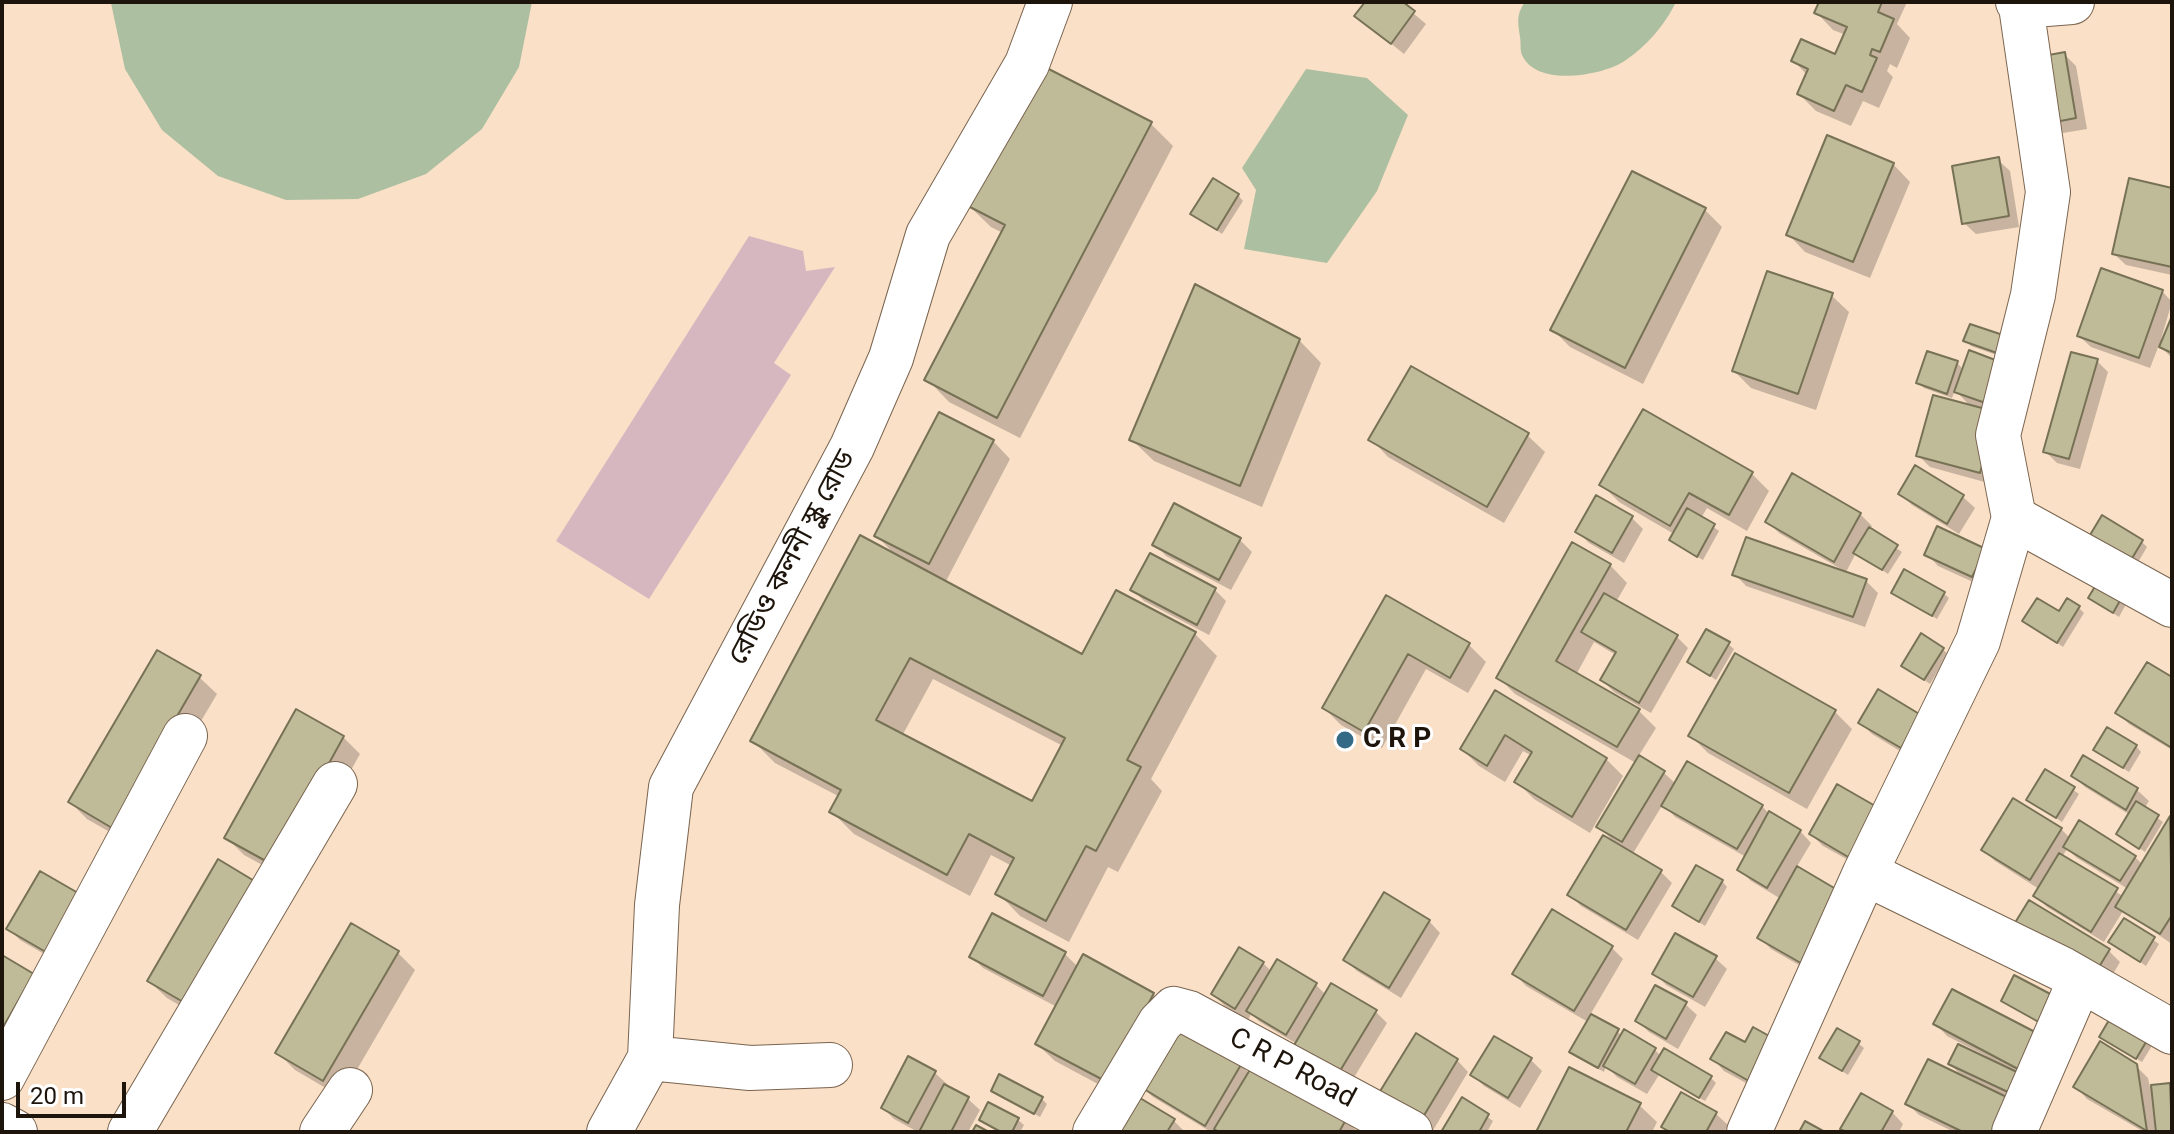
<!DOCTYPE html>
<meta charset="utf-8">
<style>
body{margin:0}
#map{position:relative;width:2174px;height:1134px;overflow:hidden;background:#f9e0c7;font-family:Roboto,sans-serif}
canvas{display:block}
.frame{position:absolute;inset:0;border:4px solid #1d150c;pointer-events:none}
.scale{position:absolute;left:16px;top:1082px;width:110px;height:36px;box-sizing:border-box;border:4px solid #1d150c;border-top:0;padding-left:10px;font-size:24px;line-height:28px;white-space:nowrap;color:#1d150c;-webkit-text-stroke:6px #fff;paint-order:stroke}
</style>
<div id="map">
<canvas width="2174" height="1134"></canvas>
<div class="frame"></div>
<div class="scale">20 m</div>
</div>
<script>
const context = document.querySelector('canvas').getContext('2d');
context.lineJoin = 'round';
function fill(path, color) { context.fillStyle = color; context.fill(path, 'evenodd'); }
function strokePath(path, color, width, dash) { context.strokeStyle = color; context.lineWidth = width; context.lineCap = dash ? 'butt' : 'round'; context.setLineDash(dash || []); context.stroke(path); }
function drawText(font, color, halo, rows, align = 'center') {
  context.font = font + ' Roboto,"Noto Sans Bengali",sans-serif'; context.lineWidth = 6; context.setLineDash([]); context.textBaseline = 'middle'; context.strokeStyle = halo; context.fillStyle = color; for (const [text, x, y, turn = 0] of rows) {
    context.save(); context.translate(x, y); context.rotate((+turn || 0) * Math.PI / 180); context.textAlign = isNaN(turn) ? turn : align; if (halo) context.strokeText(text, 0, 0); context.fillText(text, 0, 0); context.restore();
  }
}
const green = new Path2D(`
 M749 236 803 251 806 271 835 267 774 363 791 375 649 599 556 541Z`);
const water = new Path2D(`
 M532 2 519 67 482 129 426 174 358 199 286 200 218 176 162 130 125 69 111 3Z
 M1525 2H1676C1665 25 1645 48 1623 62 1600 76 1536 87 1522 55 1520 51 1521 42 1520 37 1518 22 1516 15 1525 2Z
 M1306 69 1367 78 1408 115 1377 191 1327 263 1244 249 1256 190 1242 168Z`);
const shadow = new Path2D(`
 M1364 2H1400L1426 24 1404 54 1357 16 1366 4Z
 M1821 2H1907L1897 24 1910 38 1897 68 1890 64 1887 71 1893 77 1879 108 1863 101 1851 126 1816 111 1799 94 1807 75 1794 61 1836 56 1846 35 1833 30 1816 12Z
 M2064 54 2076 66 2087 129 2063 133 2051 122Z
 M1151 124 1173 146 1020 438 949 402 927 379 1003 233 991 227 968 205Z
 M1998 160 2010 171 2019 227 1976 234 1964 223Z
 M1893 164 1910 182 1870 278 1805 252 1788 234Z
 M1633 174 1705 210 1722 227 1643 384 1570 347 1553 330Z
 M2172 190V275L2126 265 2114 254Z
 M1238 195 1243 201 1222 234 1193 214Z
 M2162 291 2172 302 2161 339 2164 340 2172 321V358L2159 345 2150 368 2091 347 2079 336Z
 M1831 295 1849 312 1816 410 1751 388 1734 371Z
 M1971 326 2002 357 1971 346 1966 341Z
 M1299 340 1321 363 1262 507 1154 461 1131 439Z
 M2097 361 2108 372 2080 469 2057 463 2045 451Z
 M1957 363 1964 370 2010 367 1992 484 1930 467 1919 456 1972 408 1955 390 1952 398 1924 388 1919 383Z
 M1643 412 1752 474 1769 491 1747 531 1707 508 1701 518 1719 531 1703 560 1676 545 1671 540 1674 534 1619 502 1602 485Z
 M1527 435 1545 452 1504 523 1388 457 1371 439Z
 M993 441 1010 459 945 583 1083 657 1117 593 1195 634 1217 656 1151 779 1162 791 1118 872 1108 867 1069 942 1020 916 998 893 1012 866 991 855 970 896 854 834 832 812 840 797 775 763 753 741 897 557 877 536ZM933 679 1063 746 1033 804 902 736Z
 M1916 468 1963 497 1975 508 1959 534 1912 505 1900 494Z
 M1174 506 1240 540 1252 552 1231 590 1166 556 1155 544Z
 M1860 514 1872 526 1869 530 1902 552 1888 574 1856 553 1846 572 1779 533 1767 521Z
 M1632 518 1643 529 1624 563 1589 543 1578 532Z
 M2098 540 2142 542 2147 547 2137 564Z
 M1985 550 1984 587 1938 566 1927 554Z
 M1610 565 1627 583 1616 602 1676 636 1688 648 1651 713 1614 692 1602 680 1616 655 1594 642 1576 675 1638 710 1656 728 1638 757 1663 772 1676 784 1762 806 1770 815 1800 831 1811 843 1796 868 1818 976 1771 949 1759 937 1781 899 1751 881 1739 869 1746 857 1675 817 1663 804 1632 855 1661 872 1672 883 1638 940 1581 906 1570 895 1614 842 1598 826 1636 763 1515 694 1498 677Z
 M1735 574 1866 581 1878 593 1865 627 1746 586Z
 M1132 589 1215 590 1226 601 1209 635 1144 601Z
 M1893 593H1943L1949 598 1937 619Z
 M2130 597 2119 617 2090 598Z
 M1387 598 1469 645 1486 662 1468 693 1426 669 1382 748 1341 725 1324 708Z
 M2078 607 2084 613 2063 647 2025 621Z
 M1728 644 1734 649 1716 680 1690 662Z
 M1942 649 1948 654 1930 684 1904 666Z
 M199 677 217 694 129 843 87 819 70 802Z
 M2172 679V750L2129 724 2118 713Z
 M1879 692 1913 759 1872 734 1861 723Z
 M1496 693 1606 759 1623 776 1590 833 1534 799 1517 782 1532 756 1523 751 1505 782 1479 766 1462 749Z
 M1835 712 1852 729 1807 809 1708 753 1691 736Z
 M343 737 360 754 290 880 244 855 227 838Z
 M2136 746 2141 752 2129 772 2095 750Z
 M2084 758 2137 790 2149 801 2144 809 2163 822 2145 852 2119 834 2130 815 2085 787 2073 776Z
 M2046 771 2079 794 2062 822 2029 800Z
 M1883 812 1868 871 1823 846 1811 834Z
 M2171 819 2172 944 2123 911 2104 942 2047 907 2035 896 2039 889 1995 861 1983 850 2061 829 2070 838 2135 857 2143 865ZM2067 849 2077 858 2128 889 2124 897 2062 857Z
 M219 862 208 1022 167 998 149 981Z
 M1722 881 1727 887 1705 926 1675 906Z
 M84 899 63 965 20 940 9 929Z
 M2030 902 2109 951 2120 962 2106 986Z
 M993 916 1065 954 1078 967 1153 994 1170 1011 1124 1098 1055 1061 1037 1044 1057 1007 983 968 972 957Z
 M2124 920 2159 944 2146 966 2111 942Z
 M1429 921 1440 933 1401 998 1357 971 1345 960Z
 M352 925 398 953 415 970 341 1097 295 1070 277 1052Z
 M1612 948 1623 959 1590 1015 1622 1035 1655 1050 1662 1057 1710 1077 1716 1083 1705 1101 1659 1075 1647 1094 1617 1077 1606 1066 1604 1072 1576 1057 1571 1051 1588 1022 1526 986 1515 974Z
 M1715 958 1727 969 1705 1007 1666 985 1655 973Z
 M1263 963 1272 972 1316 985 1326 995 1375 1011 1387 1023 1344 1094 1297 1044 1260 1022 1251 1014 1248 1020 1225 1006 1213 994Z
 M1953 992 2030 1079 2015 1072 2021 1132H1954L1919 1115 1908 1104 1964 1078 1950 1064 1985 1059 1986 1056 1947 1036 1936 1024Z
 M1685 1004 1697 1015 1678 1049 1649 1032 1637 1021Z
 M2113 1018 2153 1044 2142 1062 2102 1037Z
 M1726 1034 1768 1095 1724 1071 1713 1059Z
 M1416 1036 1457 1060 1468 1072 1432 1132H1421Z
 M1858 1043 1864 1048 1848 1075 1822 1058Z
 M1531 1060 1542 1071 1520 1108 1484 1086 1473 1075Z
 M1241 1065 1250 1074 1346 1120 1358 1132H1211L1153 1097 1141 1086Z
 M2136 1066 2148 1078 2150 1087 2169 1086 2172 1088V1132H2144L2087 1099 2076 1087Z
 M935 1073 947 1084 945 1087 968 1099 980 1110 968 1132H918L894 1119 883 1108Z
 M993 1090 1042 1099 1047 1104 1040 1117Z
 M1682 1095 1716 1114 1728 1125 1724 1132H1669L1663 1126Z
 M1463 1100 1493 1121 1487 1132H1443Z
 M1141 1101 1174 1121 1185 1132H1122Z
 M989 1104 1018 1120 1024 1125 1020 1132H1000L987 1125 981 1120Z
 M1639 1105 1657 1122 1652 1132H1538Z
 M1892 1112 1903 1124 1899 1132H1846Z`);
const building = new Path2D(`
 M1365 2H1403L1415 11 1391 44 1354 16Z
 M1819 2H1882L1878 12 1894 19 1880 52 1872 49 1870 55 1877 58 1862 92 1846 85 1834 111 1797 94 1808 69 1791 61 1801 39 1835 54 1847 27 1814 13Z
 M2065 52 2076 118 2050 123 2038 57Z
 M1039 64 1152 122 997 418 924 380 1005 225 966 205Z
 M1827 135 1894 163 1853 262 1786 235Z
 M1999 157 2009 216 1962 224 1952 166Z
 M1632 171 1706 208 1625 368 1550 330Z
 M1213 178 1239 194 1217 230 1190 214Z
 M2129 178 2172 188V267L2112 254Z
 M2101 268 2163 290 2139 358 2077 336Z
 M1767 271 1833 293 1798 394 1732 371Z
 M1195 284 1300 339 1240 486 1129 440Z
 M2172 316V353L2159 347Z
 M1970 324 2003 335 1997 353 1963 341Z
 M1969 350 2011 366 1997 407 1954 392Z
 M1927 351 1958 361 1947 394 1916 383Z
 M2071 352 2098 359 2069 459 2043 452Z
 M1411 366 1529 433 1487 507 1368 440Z
 M1933 395 1997 412 1980 473 1916 456Z
 M1643 409 1753 472 1729 515 1689 493 1670 526 1599 485Z
 M939 412 994 440 929 564 874 536Z
 M1915 465 1964 495 1947 524 1898 494Z
 M1792 473 1861 513 1834 562 1765 522Z
 M1596 495 1633 516 1612 553 1575 532Z
 M1174 503 1241 538 1219 580 1152 545Z
 M1687 508 1715 524 1697 557 1669 540Z
 M2102 515 2143 540 2131 560 2090 535Z
 M1937 526 1986 549 1972 577 1924 555Z
 M1869 527 1898 545 1882 570 1853 553Z
 M860 535 1082 654 1116 590 1196 632 1127 760 1141 767 1096 851 1086 846 1046 921 995 894 1014 858 969 834 947 875 829 812 841 790 750 741ZM910 658 1065 738 1032 801 876 720Z
 M1746 537 1867 579 1853 617 1732 575Z
 M1572 542 1611 564 1556 661 1640 709 1617 747 1496 678Z
 M1150 553 1216 588 1197 625 1130 590Z
 M1904 569 1945 592 1932 616 1891 593Z
 M2102 575 2126 590 2113 613 2088 598Z
 M1604 593 1678 635 1639 703 1600 680 1616 652 1581 632Z
 M1386 595 1470 643 1450 678 1408 654 1364 732 1322 708Z
 M2037 598 2059 611 2067 598 2080 606 2057 643 2022 621Z
 M1706 629 1730 642 1710 676 1687 662Z
 M1921 633 1944 648 1924 680 1901 666Z
 M157 650 201 675 112 828 68 802Z
 M1735 653 1836 710 1789 793 1688 736Z
 M2147 662 2172 677V748L2115 713Z
 M1878 689 1921 715 1901 748 1858 723Z
 M1495 690 1607 758 1572 817 1514 782 1532 752 1505 735 1487 766 1460 749Z
 M296 709 344 736 273 865 224 838Z
 M2107 727 2137 745 2123 768 2093 750Z
 M1639 755 1665 771 1622 842 1596 827Z
 M2083 755 2138 788 2126 810 2071 776Z
 M1687 761 1763 805 1737 849 1661 806Z
 M2045 769 2075 787 2056 818 2026 800Z
 M1837 784 1884 811 1855 861 1809 834Z
 M2013 798 2062 828 2030 880 1981 850Z
 M2136 801 2159 815 2139 849 2116 834Z
 M1769 811 1801 830 1767 888 1737 870Z
 M2170 816 2172 915 2160 934 2115 907Z
 M2079 820 2136 856 2120 881 2063 847Z
 M1603 835 1662 870 1626 930 1567 895Z
 M2059 853 2118 888 2091 932 2033 896Z
 M218 859 261 885 190 1006 147 981Z
 M1696 865 1723 880 1699 922 1672 906Z
 M1797 866 1846 895 1806 966 1757 938Z
 M40 871 85 897 51 955 6 929Z
 M1384 892 1430 920 1389 988 1343 960Z
 M2029 900 2110 949 2094 975 2013 926Z
 M1552 909 1613 946 1574 1011 1512 974Z
 M992 913 1066 952 1043 996 969 957Z
 M2124 918 2155 937 2140 962 2108 942Z
 M351 923 399 951 323 1081 275 1053Z
 M1675 933 1717 956 1693 997 1652 974Z
 M1239 947 1264 962 1235 1009 1211 994Z
 M1083 954 1154 993 1107 1082 1035 1044Z
 M2 955 34 974 2 1029Z
 M1277 959 1317 983 1286 1035 1246 1011Z
 M2014 975 2058 998 2044 1025 2001 1001Z
 M1331 983 1377 1010 1332 1084 1287 1057Z
 M1655 985 1687 1002 1666 1039 1635 1021Z
 M1952 989 2037 1033 2018 1069 1933 1024Z
 M1591 1014 1619 1029 1598 1068 1569 1052Z
 M2112 1015 2149 1037 2136 1059 2099 1037Z
 M1176 1023 1242 1063 1205 1126 1139 1086Z
 M1753 1027 1780 1042 1756 1085 1710 1059 1726 1032 1745 1042Z
 M1837 1028 1860 1041 1842 1071 1819 1058Z
 M1624 1029 1656 1048 1635 1084 1603 1066Z
 M1416 1033 1458 1059 1417 1127 1374 1101Z
 M1494 1036 1532 1058 1508 1098 1470 1075Z
 M2100 1041 2137 1064 2147 1131 2073 1087Z
 M1958 1044 2019 1073 2010 1093 1948 1064Z
 M1664 1048 1712 1076 1699 1098 1651 1070Z
 M908 1056 936 1071 908 1123 881 1108Z
 M1928 1059 2019 1103 2004 1132H1963L1905 1104Z
 M1254 1063 1347 1118 1339 1132H1219L1214 1129Z
 M1569 1067 1641 1103 1626 1132H1536Z
 M999 1074 1043 1097 1034 1114 991 1091Z
 M2170 1083 2172 1132H2156L2151 1085Z
 M944 1084 969 1097 951 1132H919Z
 M1681 1092 1717 1112 1706 1132H1670L1661 1127Z
 M1861 1093 1893 1111 1881 1132H1846L1840 1129Z
 M1462 1097 1489 1114 1479 1132H1441Z
 M1140 1098 1175 1119 1167 1132H1120Z
 M988 1102 1019 1118 1012 1132H1001L979 1120Z
 M1805 1121 1825 1132H1799Z
 M976 1125 989 1132H972Z`);
const minor = new Path2D(`
 M2021 6 2072 2
 M2014 518 2172 605
 M1865 873 2062 969 2172 1032
 M650 1058 750 1068 830 1065
 M2 1078 185 736
 M2 1125 15 1132
 M130 1132 335 784
 M322 1132 350 1090
 M609 1132 650 1058 657 905 671 787 852 447 891 358 928 235 1027 64 1050 2
 M1095 1132 1160 1023 1174 1009 1189 1013 1410 1132
 M1749 1132 1865 873 1978 641 2014 518 1998 435 2033 295 2048 192 2021 6 2018 2
 M2014 1132 2080 980`);
const markers = [
 [1345,740,10,"#356a86"]
];
const streetNames = [
 ["রেডিও কলনী স্কুল রোড",793,558,-62],
 ["C R P Road",1292,1069,28]
];
const poiNames = [
 ["C R P",1363,740]
];
fill(green, '#d6b7c0');
fill(water, '#adbfa1');
fill(shadow, '#0003');
fill(building, '#bfba98');
strokePath(building, '#777255', 2);
strokePath(minor, '#7a644f', 46);
strokePath(minor, '#fff', 44);
for (const [x, y, r, color] of markers) { const dot = new Path2D(); dot.arc(x, y, r, 0, 2 * Math.PI); context.fillStyle = color; context.fill(dot); strokePath(dot, '#fff', 3); }
drawText('28px', '#1d150c', '#fff', streetNames);
drawText('bold 28px', '#1d150c', '#fff', poiNames, 'left');
</script>
